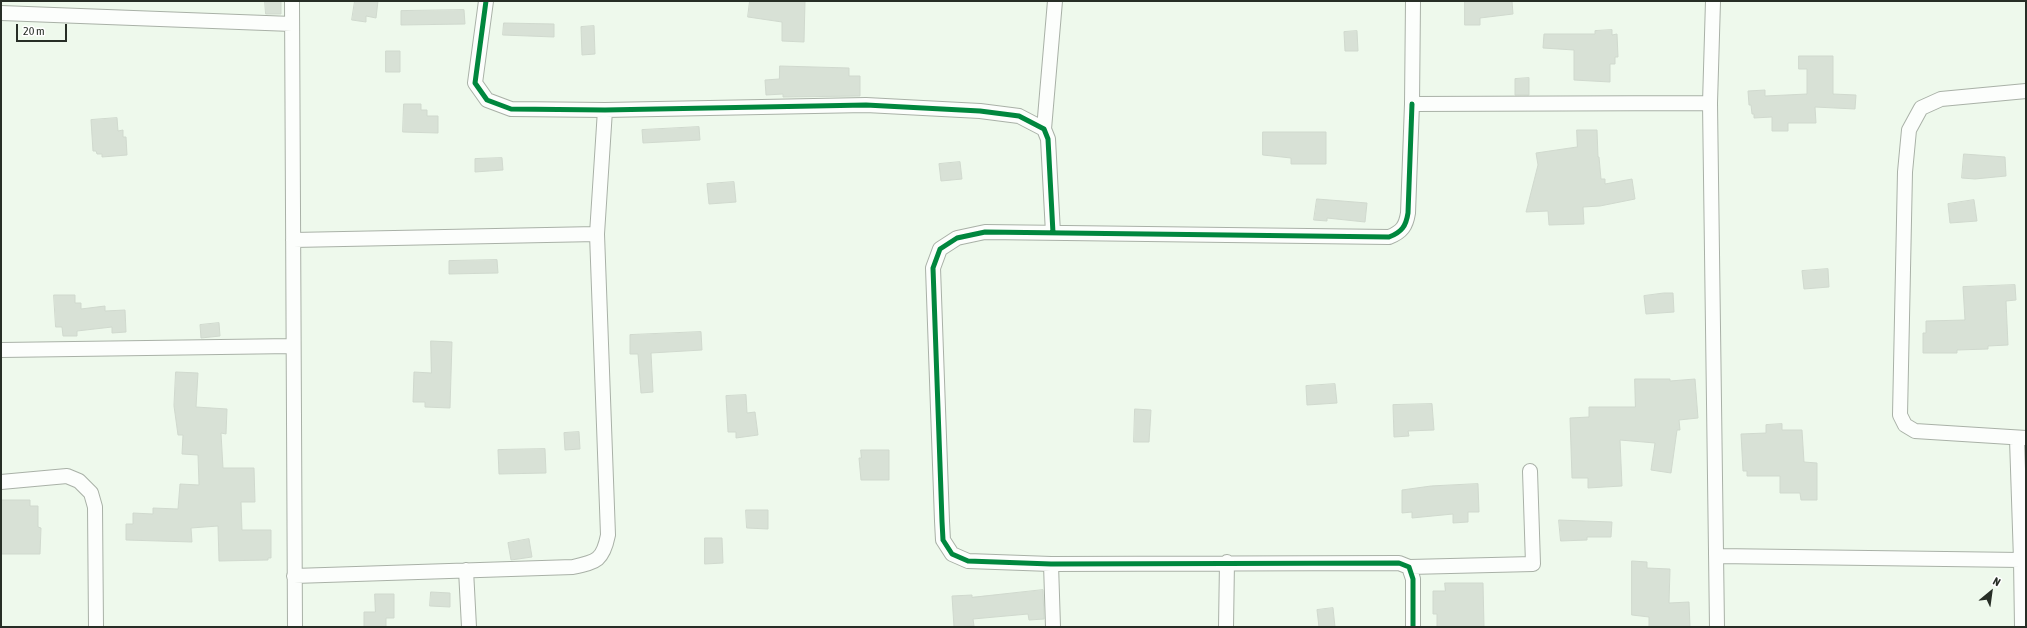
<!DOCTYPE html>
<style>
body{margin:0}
#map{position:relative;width:2027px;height:628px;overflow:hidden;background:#eef9ec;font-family:"Asap Condensed",sans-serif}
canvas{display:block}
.frame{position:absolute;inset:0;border:2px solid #272e26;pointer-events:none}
.north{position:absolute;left:1971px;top:572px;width:40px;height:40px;-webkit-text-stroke:3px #fff;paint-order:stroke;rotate:29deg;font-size:11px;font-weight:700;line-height:16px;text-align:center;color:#272e26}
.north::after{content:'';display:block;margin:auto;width:14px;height:18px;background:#272e26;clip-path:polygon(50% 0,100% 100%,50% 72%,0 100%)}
.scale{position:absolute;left:16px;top:24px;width:51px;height:18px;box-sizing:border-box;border:2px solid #272e26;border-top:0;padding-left:5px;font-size:12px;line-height:14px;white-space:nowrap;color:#272e26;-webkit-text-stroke:3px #fff;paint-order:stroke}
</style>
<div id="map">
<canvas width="2027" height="628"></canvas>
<div class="frame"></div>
<div class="north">N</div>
<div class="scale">20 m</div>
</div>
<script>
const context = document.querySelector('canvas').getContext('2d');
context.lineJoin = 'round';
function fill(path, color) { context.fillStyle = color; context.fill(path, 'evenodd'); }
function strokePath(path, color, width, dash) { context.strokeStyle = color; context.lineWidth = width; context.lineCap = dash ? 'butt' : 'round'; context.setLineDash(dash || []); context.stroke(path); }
const building = new Path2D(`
 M265 1H281V14H266Z
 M355 1H378L376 18 366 16V22L352 20Z
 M750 1H805L804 42 782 41V22L748 17Z
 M1465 1H1512L1513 14 1480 18V25H1465Z
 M464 10 465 24 401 25V11Z
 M504 23 554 24V37L503 35Z
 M594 26 595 54 582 55 581 27Z
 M1612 30V35L1617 34 1618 57H1615V64H1610V82L1574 80V50L1543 48 1544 34H1595V31Z
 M1357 31 1358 51H1345L1344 32Z
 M386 51H400V72H386Z
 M1799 56H1833V94L1856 95 1855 109 1815 107 1816 123H1788V131H1772V117L1754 118V114H1752L1751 105H1749L1748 91 1765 90V96L1807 94V69H1799Z
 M780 66 849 68V76H860V96L783 97V94L766 95 765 80 779 79Z
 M1529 78V95H1515V79Z
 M404 104H421V110H427V116H438V133L403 132Z
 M117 118 118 131 123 130V137H126L127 155 102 157V154H97L96 151H93L91 120Z
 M699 127 700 140 643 143 642 130Z
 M1577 130H1597L1598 157H1599L1601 179H1605V184L1632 179 1635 199 1600 206 1583 207 1584 224 1549 225 1548 211 1526 212 1538 165 1536 153 1577 147Z
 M1263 132H1326V164H1291V158L1263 155Z
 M1964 154 2005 157 2006 176 1975 179 1962 178Z
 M502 158 503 170 475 172V159Z
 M960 162 962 179 941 181 939 164Z
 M734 182 736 202 709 204 707 184Z
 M1317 199 1367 203 1365 222 1327 218V221L1314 220Z
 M1974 200 1977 221 1950 223 1948 204Z
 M497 260 498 273 449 274V261Z
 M1828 269 1829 287 1804 289 1802 271Z
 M2015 285 2016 300 2006 301 2008 345 1988 346V349L1957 350V353H1923V333H1926V321L1965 320 1963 287Z
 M1664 293H1673L1674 312 1646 314 1644 296Z
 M54 295H75V303H81V309L105 306V311L125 310 126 332 112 333V327L77 331V336H63L62 327H56Z
 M219 323 220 336 201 338 200 325Z
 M701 332 702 350 651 353 653 392 641 393 638 354H630V335Z
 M431 341 452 342 450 408 425 407V402H413L414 372 431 373Z
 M176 372 198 373 196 407 227 409 226 434 221 433 223 468H254L255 502H241L242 530H271V558H268V560L219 561 218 526 191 528 192 542 126 540V524H133V513L153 514V508L178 509 180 484 199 485 198 455 182 454 183 435H178L174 406Z
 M1635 379H1670V381L1695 379 1698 418 1679 420 1680 430H1677L1671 473 1651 470 1655 443 1620 440 1622 486 1588 488V478H1572L1570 418 1589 417V407H1635Z
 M1335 384 1337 403 1307 405 1306 386Z
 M746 395 747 413 755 412 758 435 736 438V432H728L726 396Z
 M1432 404 1434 430 1408 431 1409 436 1394 437 1393 405Z
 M1135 409 1151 410 1149 442H1134Z
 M1782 424V430H1802L1804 462 1817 463V500H1801L1800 493H1780V476H1747V471H1743L1741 434 1766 433V425Z
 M579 432 580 449 565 450 564 433Z
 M545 449 546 473 499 474 498 450Z
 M861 450H889V480H861L859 458H861Z
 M1478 484 1479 512H1468V522L1453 523V514L1412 518V512L1402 513V490L1431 486Z
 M1 500H30V506H38V527L41 528 40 554H2Z
 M746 510H768V529L747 528Z
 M1559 520 1612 522 1611 537H1587V540L1561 541Z
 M705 538H722L723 563 705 564Z
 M529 539 532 557 511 560 508 543Z
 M1632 561 1647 562V568L1670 569 1669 603 1689 602 1690 627H1649V617L1632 615Z
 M1445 583H1483L1484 627H1437V614H1433V591H1445Z
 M1043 590 1044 619 1029 620 1028 614 973 619 974 626 954 627 952 596 972 595V597Z
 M431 592 450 593V607L430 606Z
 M375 594H394V618H386V627H364V612H375Z
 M1333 608 1335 627H1319L1317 610Z`);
const street = new Path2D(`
 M292 1 295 627
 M486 1 475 83 487 100 511 109 605 110 866 105 980 111 1019 116 1044 129 1048 139 1053 233
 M1413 1 1412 104 1710 103
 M1713 1 1710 103 1717 627
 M1 13 292 24
 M2026 91 1941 99 1921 108 1909 130 1905 172 1900 415 1905 425 1915 431 2026 438
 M1412 104 1408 213C1406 226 1402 232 1389 237L985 232 957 238 940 249 933 268 942 521 943 540 952 554 968 561 1051 564 1399 563 1409 567 1413 579V627
 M1044 129 1055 1
 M293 240 597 234 605 110
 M1 350 293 346
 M1 482 67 476 79 481 91 493 95 507 96 627
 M1717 556 2021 560 2017 439
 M2021 560 2022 627
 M1051 564 1053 627
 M1409 567 1533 564 1530 471
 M466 570 469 627
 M294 576 573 567C597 562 603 560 608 535L597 234
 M1226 627 1227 562`);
const cycleway = new Path2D(`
 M486 1 475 83 487 100 511 109 605 110 866 105 980 111 1019 116 1044 129 1048 139 1053 233
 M1412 104 1408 213C1406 226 1402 232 1389 237L985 232 957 238 940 249 933 268 942 521 943 540 952 554 968 561 1051 564 1399 563 1409 567 1413 579V627`);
fill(building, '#d8e1d6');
strokePath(building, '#d0d9ce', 1);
strokePath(street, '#a9b1a7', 16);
strokePath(street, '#fcfefc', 14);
strokePath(cycleway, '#00873e', 5);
</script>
